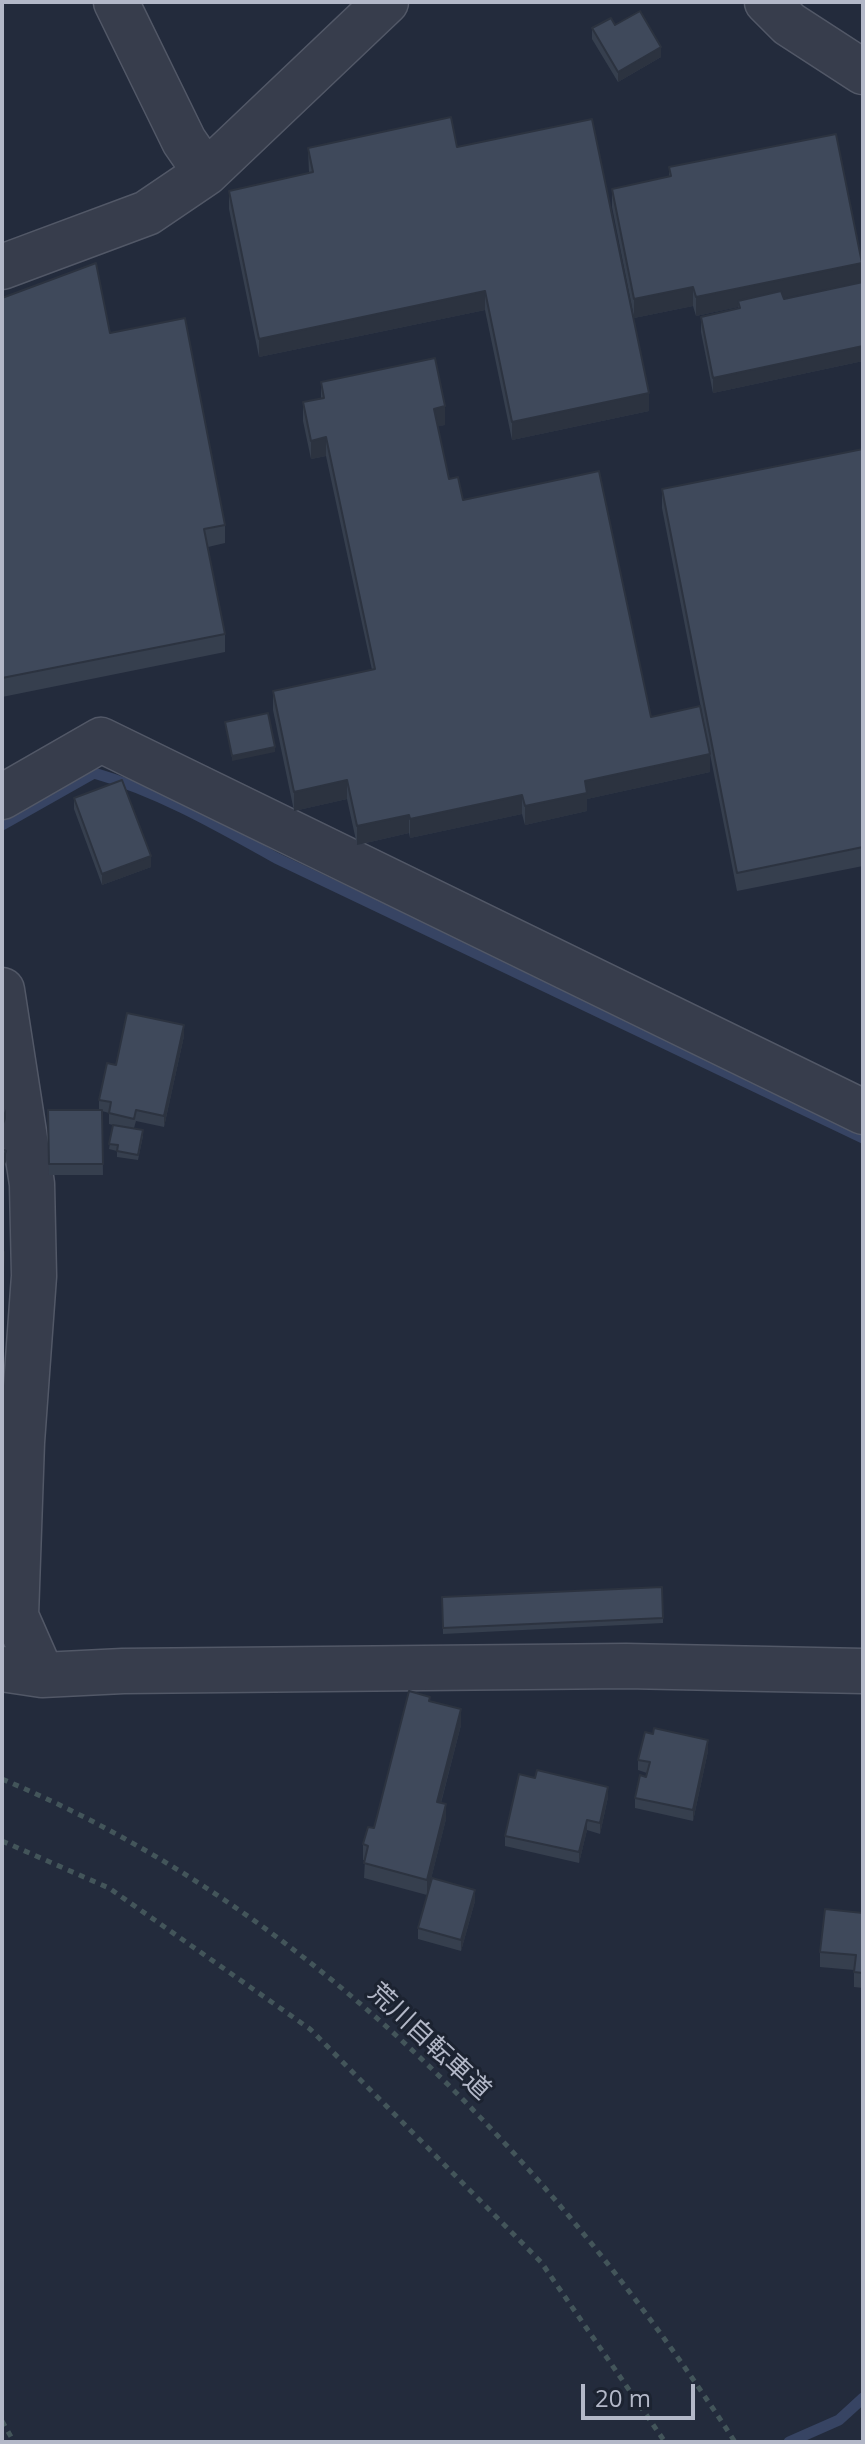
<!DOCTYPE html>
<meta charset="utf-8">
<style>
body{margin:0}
#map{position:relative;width:865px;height:2444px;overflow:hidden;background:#232b3c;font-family:"Open Sans",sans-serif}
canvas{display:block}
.frame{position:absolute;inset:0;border:4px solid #b3b8c8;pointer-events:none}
.scale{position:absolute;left:581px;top:2384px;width:114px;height:36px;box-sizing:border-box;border:4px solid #b3b8c8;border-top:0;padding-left:10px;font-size:24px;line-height:28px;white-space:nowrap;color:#b3b8c8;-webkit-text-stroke:6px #1c2331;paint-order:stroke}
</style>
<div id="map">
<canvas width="865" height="2444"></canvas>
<div class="frame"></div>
<div class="scale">20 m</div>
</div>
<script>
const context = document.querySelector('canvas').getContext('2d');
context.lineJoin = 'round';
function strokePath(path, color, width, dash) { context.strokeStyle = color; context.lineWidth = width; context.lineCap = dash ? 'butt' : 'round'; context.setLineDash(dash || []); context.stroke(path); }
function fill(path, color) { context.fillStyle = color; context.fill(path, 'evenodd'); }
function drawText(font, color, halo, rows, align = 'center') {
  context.font = font + ' "Open Sans","Noto Sans JP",sans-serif'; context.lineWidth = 6; context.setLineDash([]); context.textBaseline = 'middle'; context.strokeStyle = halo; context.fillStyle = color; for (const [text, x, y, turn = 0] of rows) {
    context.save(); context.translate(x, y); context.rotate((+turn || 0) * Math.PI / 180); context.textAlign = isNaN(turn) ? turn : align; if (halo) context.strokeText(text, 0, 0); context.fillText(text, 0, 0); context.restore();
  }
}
const stream = new Path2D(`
 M2 825 94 773C160 792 217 825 276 858L863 1138
 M789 2442 839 2420 863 2398`);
const path = new Path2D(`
 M2 1779C312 1909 555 2164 735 2442
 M2 1841 109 1888 310 2029 541 2262 665 2442
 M2 2421 14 2442`);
const minor = new Path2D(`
 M116 2 184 141 206 173
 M767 2 789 24 863 72
 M2 267 147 213 206 173 386 2
 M2 797 101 740 863 1112
 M2 990 32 1184 34 1276 22 1442 16 1616 42 1675
 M2 1669 42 1675 123 1671 626 1666 863 1671`);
const wall = new Path2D(`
 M615 25 661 57 618 82 592 39V28Z
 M457 147 649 411 512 440 485 310 259 357 229 209V191L309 173 308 148Z
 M669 167 862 282 783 298 784 299 863 282V361L713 393 701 332V317L738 309V307L696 316 693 306 634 318 612 207V189L669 177Z
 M2 298 110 333 225 525V543L208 547 225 634V652L2 697Z
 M321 382 445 425 438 426 449 479 463 500 651 717 709 749 662 508V489L863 449V866L737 891 710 754V772L587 799V811L525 825 522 814 410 838 409 833 357 845 347 799 294 811 273 710V691L372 670 326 456 311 459 303 421V402L321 399Z
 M74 798 151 867 102 885 74 809Z
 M184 1036 164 1127 136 1121 134 1128 143 1136 138 1160 117 1157V1151L109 1149 113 1125 109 1124V1113L102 1111 103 1175H49L48 1110H99V1100L116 1065Z
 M442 1597 663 1618V1623L443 1634Z
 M430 1701 461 1725 441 1803 446 1819 427 1895 364 1878 365 1860H363V1844L374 1828Z
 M708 1751 693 1821 635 1808V1798L646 1777 647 1773 638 1770V1760Z
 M608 1797 600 1834 587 1830 579 1863 505 1846V1836Z
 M475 1901 461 1951 418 1939V1928Z
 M863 1913V1988L854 1987V1970L820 1967V1952Z`);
const shadedWall = new Path2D(`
 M661 47V57L618 82V72Z
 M862 263V282L739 307 738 301V307L696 316V297Z
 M693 287V306L634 318V299Z
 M485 291V310L259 357V339Z
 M863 346V361L713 393V378Z
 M649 393V411L512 440V422Z
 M445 406V425L434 427V409Z
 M326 437V456L311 459V441Z
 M275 747V752L232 761V756Z
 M710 754V772L587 799V811L525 825V806L585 781Z
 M347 780V799L294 811V792Z
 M522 795V814L410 838V819Z
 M409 815V833L357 845V826Z
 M151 856V867L102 885V874Z
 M184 1025V1036L164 1127V1116Z
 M6 1109V1119L2 1128V1117Z
 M6 1151V1162L2 1171V1160Z
 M461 1709V1725L437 1817V1802Z
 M708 1740V1751L693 1821V1810Z
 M608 1787V1797L600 1834V1823Z
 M446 1804V1819L427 1895V1880Z
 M587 1820V1830L579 1863V1852Z
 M475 1890V1901L461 1951V1940Z`);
const building = new Path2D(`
 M640 11 661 47 618 72 592 28 611 18 615 25Z
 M451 117 457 147 592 119 649 393 512 422 485 291 259 339 229 191 313 172 308 148Z
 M836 134 862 263 696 297 693 287 634 299 612 189 671 176 669 167Z
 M96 263 110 333 185 318 225 525 204 529 225 634 2 678V298Z
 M863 282V346L713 378 701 317 740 308 738 301 781 291 784 299Z
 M435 358 445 406 434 409 449 479 458 477 463 500 599 471 651 717 700 706 710 754 585 781 587 793 525 806 522 795 410 819 409 815 357 826 347 780 294 792 273 691 375 669 326 437 311 441 303 402 324 398 321 382Z
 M863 449V847L737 873 662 489Z
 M268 713 275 747 232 756 225 722Z
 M122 780 151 856 102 874 74 798Z
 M127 1013 184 1025 164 1116 136 1110 134 1119 109 1113 111 1102 99 1100 107 1063 116 1065Z
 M48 1110H102L103 1164H49Z
 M113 1125 143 1130 138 1155 117 1151 118 1145 109 1144Z
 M2 1149 6 1151 2 1160Z
 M2 1252H4L2 1294Z
 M662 1587 663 1618 443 1628 442 1597Z
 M409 1691 430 1697 429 1701 461 1709 437 1802 446 1804 427 1880 364 1863 368 1846 363 1844 368 1827 374 1828Z
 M654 1728 708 1740 693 1810 635 1798 640 1775 646 1777 650 1762 638 1760 645 1732 653 1734Z
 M537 1770 608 1787 600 1823 587 1820 579 1852 505 1836 519 1774 535 1778Z
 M432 1878 475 1890 461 1940 418 1928Z
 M825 1909 863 1913V1973L854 1972 856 1955 820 1952Z`);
const streetNames = [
 ["荒川自転車道",429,2042,43]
];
strokePath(stream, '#374463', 11);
strokePath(minor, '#525867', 47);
strokePath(path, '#43555a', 5, [6, 6]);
strokePath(minor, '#373d4c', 44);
fill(wall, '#363f4e');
fill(shadedWall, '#2c3340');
fill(building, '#3f495b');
strokePath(building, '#2c3340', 2);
drawText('26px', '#b3b8c8', '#1c2331', streetNames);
</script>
